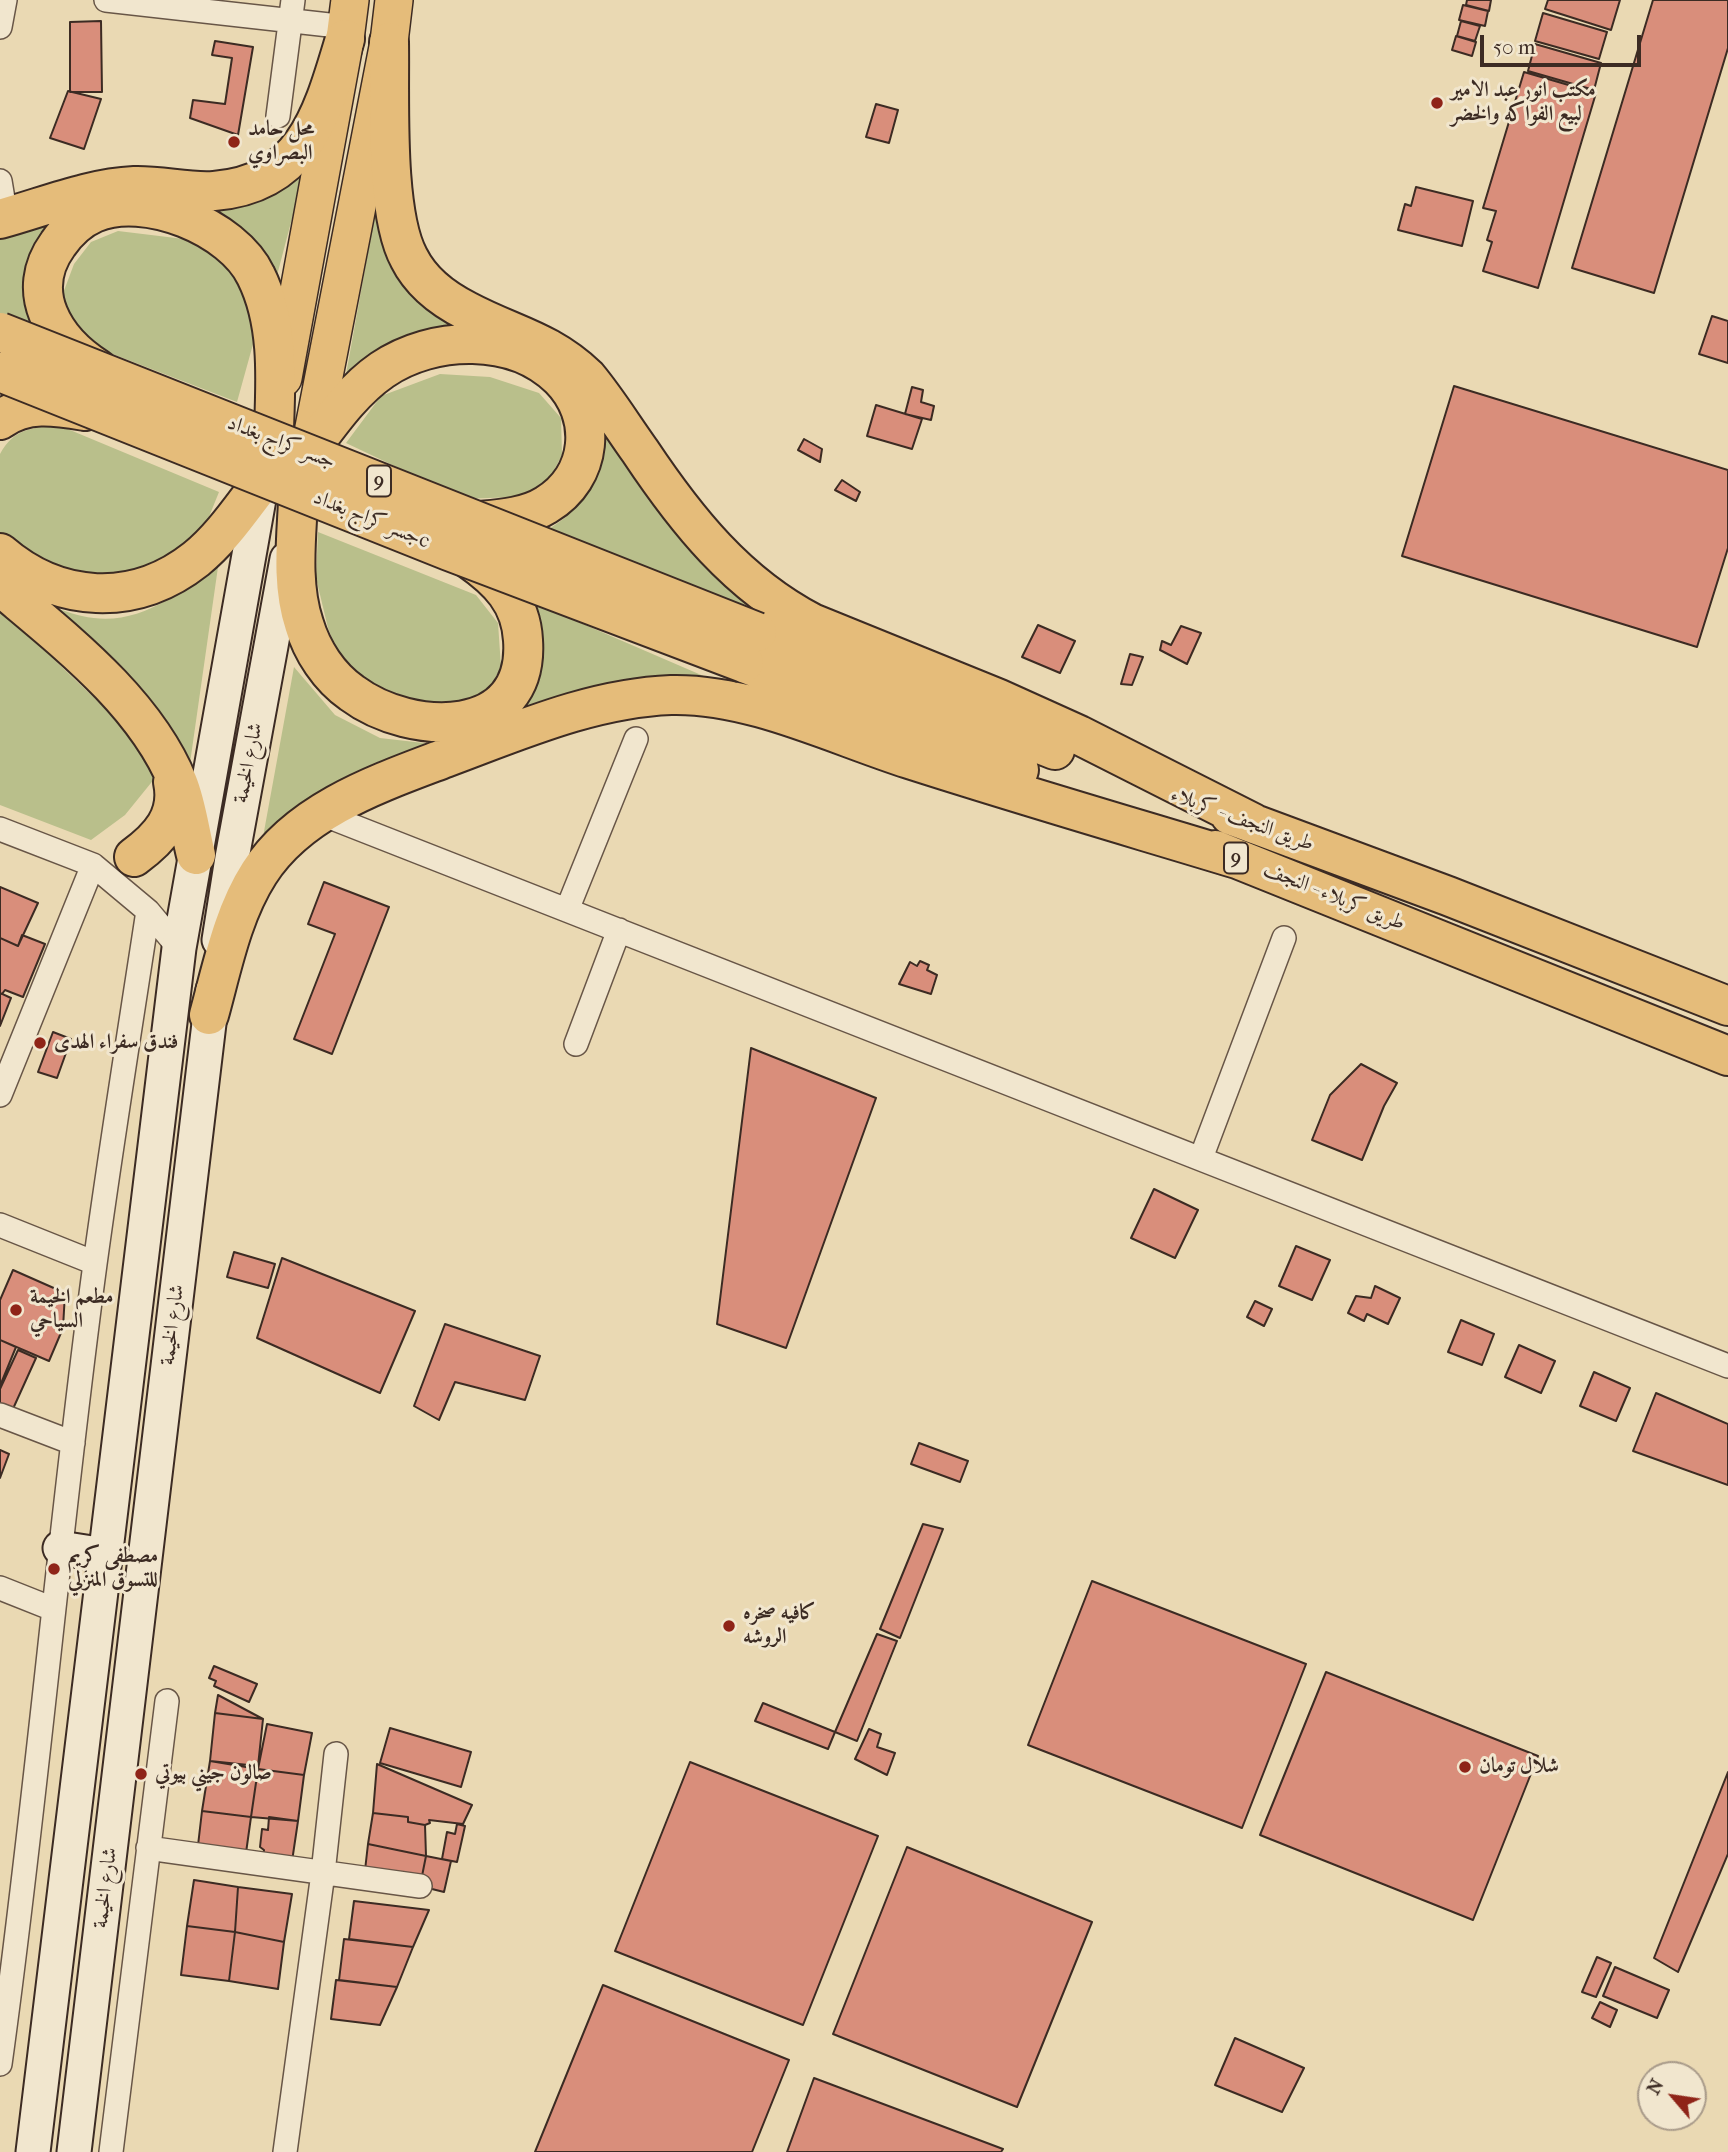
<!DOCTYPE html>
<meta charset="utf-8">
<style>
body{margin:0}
#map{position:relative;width:1728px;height:2152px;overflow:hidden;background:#ead9b3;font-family:"IM FELL French Canon",serif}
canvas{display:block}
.north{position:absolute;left:1637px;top:2061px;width:70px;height:70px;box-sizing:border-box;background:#f1e6ce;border:2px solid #a99b8a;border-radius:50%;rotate:299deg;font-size:19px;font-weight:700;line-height:28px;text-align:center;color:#3c2b23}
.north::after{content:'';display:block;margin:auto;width:24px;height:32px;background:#8f2418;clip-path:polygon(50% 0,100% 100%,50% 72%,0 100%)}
.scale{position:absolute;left:1480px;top:35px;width:161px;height:32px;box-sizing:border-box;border:4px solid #3c2b23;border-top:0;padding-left:9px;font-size:21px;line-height:24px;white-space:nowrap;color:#3c2b23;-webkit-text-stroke:5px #f1e6ce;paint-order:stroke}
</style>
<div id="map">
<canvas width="1728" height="2152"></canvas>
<div class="north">N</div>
<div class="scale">50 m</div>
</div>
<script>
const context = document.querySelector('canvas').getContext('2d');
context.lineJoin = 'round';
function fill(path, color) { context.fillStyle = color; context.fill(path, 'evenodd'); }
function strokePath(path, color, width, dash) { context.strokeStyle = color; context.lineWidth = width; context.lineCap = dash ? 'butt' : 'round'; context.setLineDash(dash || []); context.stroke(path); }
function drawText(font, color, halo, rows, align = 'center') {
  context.font = font + ' "IM FELL French Canon",Amiri,serif'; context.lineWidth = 6; context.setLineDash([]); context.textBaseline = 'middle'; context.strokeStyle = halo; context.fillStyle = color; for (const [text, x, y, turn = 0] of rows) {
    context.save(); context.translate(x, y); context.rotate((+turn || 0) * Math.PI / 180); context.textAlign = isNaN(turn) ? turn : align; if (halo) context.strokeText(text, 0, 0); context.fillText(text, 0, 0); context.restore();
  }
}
const green = new Path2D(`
 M305 169 275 283 184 210 232 206 275 194Z
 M376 208 398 272 425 309 471 335 345 380Z
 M67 217 45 339 0 321V239Z
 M118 231 184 239 215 257 236 274 251 305 255 337 237 402 84 343 63 322 62 296 74 264 91 242Z
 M440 374 490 377 539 393 561 418 562 455 544 489 514 497 464 499 346 443 381 396Z
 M599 422 690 551 762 615 545 532 566 517 588 488Z
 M58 425 219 492 202 534 161 568 111 580 54 570 0 535V454C14 428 32 428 58 425Z
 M318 532 476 595 498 623 501 667 485 697 450 709 404 703 342 664 328 628 316 578Z
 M219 560 188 777 41 602C54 607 68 613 82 616 136 629 181 594 219 560Z
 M532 602 736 690 512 726 540 675 542 642Z
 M0 608 131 733 155 778 125 815 91 840 0 805Z
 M294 667 335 715 380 738 441 745 263 837Z`);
const building = new Path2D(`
 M1467 0H1491L1489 11 1466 5Z
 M1548 0H1620L1611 30 1545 9Z
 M1653 0H1728V48L1654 293 1572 268Z
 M1463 5 1488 11 1485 26 1459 20Z
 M1543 13 1607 32 1599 59 1535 41Z
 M101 21 102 92H70V22Z
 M1461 21 1480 26 1475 41 1457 36Z
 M1456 36 1476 42 1472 56 1452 50Z
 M215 41 253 47 238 135 190 118 193 100 225 104 232 58 212 55Z
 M1535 44 1601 63 1594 90 1528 71Z
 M1524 72 1596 93 1538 288 1483 271 1492 242 1487 240 1496 211 1483 208Z
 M68 91 101 99 84 149 50 138Z
 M876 104 898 110 889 143 866 137Z
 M1416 187 1473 201 1462 246 1398 230 1405 204 1411 206Z
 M1712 316 1728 321V363L1699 354Z
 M1454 386 1728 470V548L1697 647 1402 556Z
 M912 387 923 390 921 402 934 406 931 420 905 414Z
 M876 405 922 419 912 449 867 436Z
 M804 439 822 449 820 462 798 450Z
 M842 480 860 492 856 501 835 490Z
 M1038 625 1075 641 1060 673 1022 657Z
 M1181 626 1201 633 1187 664 1160 650 1162 641 1171 645Z
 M1130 654 1143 657 1132 685 1121 684Z
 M324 882 389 907 332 1054 294 1039 335 934 308 924Z
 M0 887 38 903 18 946 0 938Z
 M22 935 45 944 23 997 5 990 2 994 0 993V938L18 946Z
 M920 961 929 965 927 970 937 975 931 994 899 984 910 962 917 966Z
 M0 993 11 998 0 1026Z
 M53 1032 71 1039 57 1078 38 1072Z
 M751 1048 876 1098 786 1348 717 1324Z
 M1361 1064 1397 1083 1384 1106 1362 1160 1312 1140 1330 1095Z
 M1154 1189 1198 1210 1175 1258 1131 1238Z
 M1296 1246 1330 1260 1312 1300 1279 1286Z
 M234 1252 275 1264 268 1288 227 1277Z
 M282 1258 415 1311 380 1393 257 1338Z
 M13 1270 65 1293 63 1328 49 1361 0 1340V1300Z
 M1375 1286 1400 1298 1388 1324 1367 1314 1364 1321 1348 1313 1356 1296 1371 1298Z
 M1255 1301 1272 1309 1264 1326 1247 1317Z
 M1461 1320 1494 1334 1482 1365 1448 1352Z
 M445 1324 540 1356 525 1400 455 1382 439 1420 414 1406Z
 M0 1340 16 1347 0 1386Z
 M1519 1345 1555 1361 1541 1393 1505 1377Z
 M18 1350 36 1358 12 1411 0 1406V1389Z
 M1594 1372 1630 1388 1616 1421 1580 1406Z
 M1656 1393 1728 1424V1485L1633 1451Z
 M919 1443 968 1461 960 1482 911 1464Z
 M0 1450 9 1454 0 1478Z
 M923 1524 943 1529 900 1638 880 1629Z
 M1092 1581 1306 1664 1242 1828 1028 1745Z
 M877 1634 897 1641 857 1741 835 1732Z
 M214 1666 257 1684 249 1702 214 1686 216 1681 209 1678Z
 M1326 1672 1538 1756 1473 1920 1260 1835Z
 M218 1695 263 1719 215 1713Z
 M763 1703 835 1732 828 1749 755 1721Z
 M215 1713 263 1719 258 1766 210 1761Z
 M267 1724 312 1733 304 1775 258 1769Z
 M390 1728 471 1752 461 1787 380 1763Z
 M869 1729 881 1734 877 1747 895 1753 887 1775 855 1759Z
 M210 1761 258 1769 251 1817 202 1811Z
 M690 1762 878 1836 803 2025 615 1951Z
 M377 1764 472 1805 463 1824 429 1820 430 1823 425 1825 408 1822V1817L373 1813Z
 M258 1769 304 1775 298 1821 251 1817Z
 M1728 1772V1854L1678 1972 1654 1958Z
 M202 1811 251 1817 245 1860 197 1854Z
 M373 1813 408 1817V1822L425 1825 426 1856 368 1844Z
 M269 1817 298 1821 291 1868 262 1864 264 1850 260 1847 262 1829 268 1830Z
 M457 1824 465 1826 457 1862 442 1859 447 1832 455 1834Z
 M368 1844 426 1856 420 1886 364 1879Z
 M907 1847 1092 1922 1017 2107 833 2034Z
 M426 1856 451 1861 444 1892 420 1886Z
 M194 1880 238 1887 235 1932 187 1926Z
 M238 1887 292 1894 284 1942 235 1932Z
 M354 1901 429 1910 413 1947 349 1939Z
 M187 1926 235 1932 229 1981 181 1975Z
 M235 1932 284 1942 278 1989 229 1981Z
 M344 1939 413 1947 397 1987 339 1980Z
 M1597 1957 1611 1963 1596 1997 1582 1992Z
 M1615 1967 1669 1990 1657 2018 1603 1996Z
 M336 1980 397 1987 380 2025 331 2019Z
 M603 1985 789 2060 752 2152H535Z
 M1600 2002 1617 2010 1610 2027 1592 2018Z
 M1235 2038 1304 2068 1282 2112 1215 2085Z
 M814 2078 1003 2149 1001 2152H787Z`);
const street = new Path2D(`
 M106 0 347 27
 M0 27 5 0
 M278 116 293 0
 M0 181 6 217
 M322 814 1728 1366
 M0 829 93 865 148 911 179 948
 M567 910 636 739
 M576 1044 619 930
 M0 1095 93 865
 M1201 1158 1284 938
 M0 1225 95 1263
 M0 1415 73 1443
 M0 1588 53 1609
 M148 1848 420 1886
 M0 2064C37 1798 59 1530 95 1264 111 1146 130 1029 148 911
 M111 2152 167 1701
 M285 2152 323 1873 336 1754`);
const secondary = new Path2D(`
 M219 940 232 858 287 559
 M60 1548 105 1555
 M33 2152 179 948 262 482
 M74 2152 213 990`);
const primary = new Path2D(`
 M283 378 345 39 350 0
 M309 453 389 42 394 0`);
const highway = new Path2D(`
 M389 42C390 96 384 212 409 258 421 282 443 299 467 311 512 335 548 340 587 377 607 401 622 426 640 451 686 520 737 584 812 623L997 698 1079 735 1253 823
 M0 219C44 207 89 188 134 186 161 185 188 193 214 191 305 184 323 112 345 39
 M98 369C54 341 23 292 58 244 67 231 80 219 94 213 144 191 233 227 256 276 279 322 276 378 274 428
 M0 420C26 401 55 406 85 411
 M311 448C332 420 353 390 382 370 433 335 514 333 560 378 598 416 593 477 546 505 527 517 501 519 480 521
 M298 502C296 542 291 585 304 624 312 651 329 677 352 693 411 737 530 740 523 640 521 602 499 580 469 559
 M0 553C58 603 134 608 196 559 222 538 241 509 262 482
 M0 586C65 641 145 702 178 783 187 805 190 831 196 855
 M757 632 1055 750
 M744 663 1019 770
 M1230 815 1448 896 1728 1006
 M1215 850 1728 1056
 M134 857C160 838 180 816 173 782
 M209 1015C222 968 232 915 259 873 299 810 379 783 445 758 518 731 592 698 671 695 750 693 834 735 909 759 1018 794 1128 826 1237 859`);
const highwayBridge = new Path2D(`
 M0 332 757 632
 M0 372 449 551 744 663`);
const markers = [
 [1437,103,7,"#8f2418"],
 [234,142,7,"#8f2418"],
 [40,1043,7,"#8f2418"],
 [16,1310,7,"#8f2418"],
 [54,1569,7,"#8f2418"],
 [729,1626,7,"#8f2418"],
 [1465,1767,7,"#8f2418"],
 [141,1774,7,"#8f2418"]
];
const shields = [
 [379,481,24],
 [1236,858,24]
];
const shieldNames = [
 ["9",379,481],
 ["9",1236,858]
];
const poiNames = [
 ["مكتب انور عبد الامير",1451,91],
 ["لبيع الفواكه والخضر",1451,115],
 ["محل حامد",248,130],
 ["البصراوي",248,154],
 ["فندق سفراء الهدى",54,1043],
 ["مطعم الخيمة",30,1298],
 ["السياحي",30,1322],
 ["مصطفى كريم",68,1557],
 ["للتسوق المنزلي",68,1581],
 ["كافيه صخره",743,1614],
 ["الروشه",743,1638],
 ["شلال تومان",1479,1767],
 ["صالون جيني بيوتي",155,1774]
];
const streetNames = [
 ["جسر كراج بغداد",281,443,21],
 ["جسر كراج بغدادc",371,520,22],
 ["شارع الخيمة",249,763,-79],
 ["طريق النجف - کربلاء",1242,820,20],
 ["طريق کربلاء - النجف",1334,897,22],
 ["شارع الخيمة",173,1325,-83],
 ["شارع الخيمة",106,1888,-83]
];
fill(green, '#b9bf8b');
fill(building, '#d98e7b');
strokePath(building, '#3c2b23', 2);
strokePath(street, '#685647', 26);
strokePath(secondary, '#3c2b23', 37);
strokePath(primary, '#3c2b23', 40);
strokePath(highway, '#3c2b23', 42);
strokePath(street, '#f1e6ce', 23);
strokePath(secondary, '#f1e6ce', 33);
strokePath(primary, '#e5bc7a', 37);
strokePath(highway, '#e5bc7a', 38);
strokePath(highwayBridge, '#3c2b23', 42, []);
strokePath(highwayBridge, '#e5bc7a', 38);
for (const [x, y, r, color] of markers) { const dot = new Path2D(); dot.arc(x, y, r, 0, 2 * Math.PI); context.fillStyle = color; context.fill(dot); strokePath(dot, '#f1e6ce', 2.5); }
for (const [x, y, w] of shields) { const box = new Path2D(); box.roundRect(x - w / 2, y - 15.5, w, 31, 5); context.fillStyle = '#f1e6ce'; context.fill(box); strokePath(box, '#3c2b23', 2); }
drawText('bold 19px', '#3c2b23', null, shieldNames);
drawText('bold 21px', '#3c2b23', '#f1e6ce', poiNames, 'left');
drawText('21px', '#3c2b23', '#f1e6ce', streetNames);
</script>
